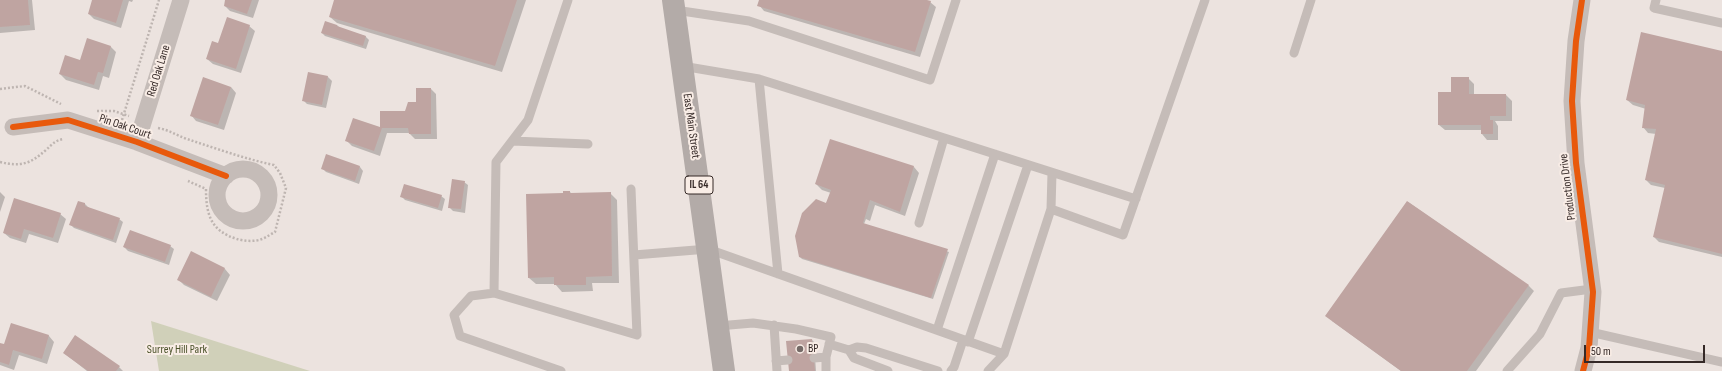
<!DOCTYPE html>
<style>
body{margin:0}
#map{position:relative;width:1722px;height:371px;overflow:hidden;background:#ece3df;font-family:"Sofia Sans Condensed",sans-serif}
canvas{display:block}
.scale{position:absolute;left:1584px;top:345px;width:121px;height:18px;box-sizing:border-box;border:2px solid #352927;border-top:0;padding-left:5px;font-size:12px;line-height:14px;white-space:nowrap;color:#352927;-webkit-text-stroke:3px #f9ede6;paint-order:stroke}
</style>
<div id="map">
<canvas width="1722" height="371"></canvas>
<div class="scale">50 m</div>
</div>
<script>
const context = document.querySelector('canvas').getContext('2d');
context.lineJoin = 'round';
function fill(path, color) { context.fillStyle = color; context.fill(path, 'evenodd'); }
function strokePath(path, color, width, dash) { context.strokeStyle = color; context.lineWidth = width; context.lineCap = dash ? 'butt' : 'round'; context.setLineDash(dash || []); context.stroke(path); }
function drawText(font, color, halo, rows, align = 'center') {
  context.font = font + ' "Sofia Sans Condensed",sans-serif'; context.lineWidth = 4; context.setLineDash([]); context.textBaseline = 'middle'; context.strokeStyle = halo; context.fillStyle = color; for (const [text, x, y, turn = 0] of rows) {
    context.save(); context.translate(x, y); context.rotate((+turn || 0) * Math.PI / 180); context.textAlign = isNaN(turn) ? turn : align; if (halo) context.strokeText(text, 0, 0); context.fillText(text, 0, 0); context.restore();
  }
}
const green = new Path2D(`
 M151 321 310 371H159Z`);
const shadow = new Path2D(`
 M0 0H32L35 30 0 33Z
 M93 0H133L132 2 129 1 121 28 94 19 89 14Z
 M226 0H259L253 18 230 11 225 6Z
 M335 0H526L502 72 337 23 330 17Z
 M760 0H924L930 2 936 7 920 57 764 11 759 5Z
 M337 25 340 28 365 36 369 40 366 49 325 36 322 33Z
 M249 26 255 31 241 73 213 64 207 59 219 45Z
 M88 40 111 47 116 52 109 78 103 76 99 90 66 80 60 74 81 61Z
 M1722 52V257L1659 242 1654 237 1665 188 1651 185 1646 180 1656 134 1648 133 1643 127 1646 109 1633 105 1627 100Z
 M309 73 328 77 332 81 326 108 307 104 304 101Z
 M1468 78 1474 84V95H1506L1512 101V121H1495L1498 126V140H1487L1482 134V130H1445L1439 125 1452 93Z
 M231 87 236 93 224 130 196 121 191 115Z
 M431 89 436 94 437 139H415L409 133H387L380 156 352 146 347 141 381 128 417 103Z
 M327 155 360 167 363 171 359 184 326 172 322 168Z
 M914 167 919 173 905 216 875 205 870 221 866 219 864 224 949 252 933 299 802 259 800 257 831 193 822 190 816 184Z
 M464 182 468 185 465 213 453 211 449 207Z
 M0 192 5 197 0 212Z
 M570 192 572 194 610 193 617 200 619 283H592L593 291 562 292 555 284H536L529 278 564 194Z
 M401 196H441L445 199 442 211 405 200Z
 M1408 202 1529 286 1534 291 1476 371H1401L1332 321Z
 M85 204 89 208 119 219 123 222 116 243 74 228 71 225Z
 M60 214 66 219 58 243 29 234 26 243 10 238 4 233Z
 M170 246 174 249 169 265 128 251 124 247Z
 M192 253 225 269 230 275 217 301 184 285 178 279Z
 M11 324 49 336 54 342 47 364 19 355 14 370 0 365V344L5 346Z
 M812 340 814 342 816 371H790Z
 M64 353 119 367 123 371H87Z`);
const building = new Path2D(`
 M0 0H28L30 25 0 27Z
 M92 0H123L116 23 88 14Z
 M225 0H252L247 14 224 6Z
 M334 0H517L495 66 329 17Z
 M759 0H927L931 1 915 52 757 6Z
 M227 17 250 25 236 69 206 59 212 41 218 43Z
 M325 21 337 25V26L366 36 363 46 321 33Z
 M1641 32 1722 51V254L1653 237 1665 185 1645 180 1656 129 1642 128 1645 105 1626 100Z
 M87 38 111 46 103 73 98 72 94 85 59 74 65 55 80 60Z
 M308 72 328 76 322 105 302 101Z
 M203 77 231 87 218 125 190 116Z
 M1451 77H1469V94H1506V116H1490V120H1493V134H1481V125H1438V92H1451Z
 M416 88H431V134H409L408 128H382L374 151 345 141 353 118 380 127V111H405L408 102H416Z
 M830 139 914 166 900 212 870 200 863 223 948 249 931 298 799 257 795 236 802 213 816 199 826 203 831 190 815 184Z
 M326 154 360 166 355 181 321 169Z
 M452 179 465 181 461 209 448 208Z
 M404 184 442 195 438 208 400 197Z
 M563 191H570V193L611 192 612 276 586 277V285H554V277L528 278 526 194 563 193Z
 M14 198 61 213 53 238 24 229 21 239 3 233Z
 M78 201 85 203V206L120 218 113 240 69 225Z
 M1407 201 1529 285 1467 371H1401L1325 316Z
 M130 230 171 245 165 262 123 247Z
 M191 251 225 268 211 297 177 280Z
 M11 323 49 335 42 359 13 350 9 365 0 362V343L4 344Z
 M75 335 120 366 116 371H88L63 353Z
 M812 339 815 371H789L786 341Z`);
const path = new Path2D(`
 M0 89 25 86 61 104
 M97 111H114L129 116
 M122 120 159 0
 M158 128C169 130 176 135 187 139 215 148 245 159 274 165L280 173 286 188 275 232C271 234 267 237 262 239 255 242 244 241 237 239 211 231 206 215 206 189L188 181
 M0 162C21 167 30 164 46 150 52 144 56 140 64 139`);
const lane = new Path2D(`
 M568 0 528 120 496 162 494 293 637 335 631 189
 M1656 0 1654 8 1722 23
 M675 10 749 21 930 80 956 0
 M1294 53 1311 0
 M682 66 759 79 778 274
 M759 79 1136 199
 M512 141 588 144
 M1051 209 1052 173
 M919 223 944 138
 M634 255 708 249 1004 354 1051 209 1123 235 1205 0
 M494 293 471 296 454 315 460 336 561 371
 M774 325 777 371
 M718 326 753 323 796 329 831 337 826 357V371
 M937 330 995 154
 M1590 332 1722 362
 M968 342 1028 165
 M829 344 849 350 854 358 888 371
 M849 350 857 347 866 348 938 371
 M814 358 826 357
 M776 361 788 360
 M951 371 954 367 963 340
 M988 371 1004 354
 M1507 371 1540 334 1561 293 1592 289`);
const street = new Path2D(`
 M1582 0 1576 41 1572 101 1576 163 1593 292 1589 348 1583 371
 M13 127 68 120 137 142 226 176
 M137 142 181 0
 M217 195a26 26 0 1 1 52 0a26 26 0 1 1-52 0Z`);
const primary = new Path2D(`
 M673 0 724 371`);
const cycleway = new Path2D(`
 M1582 0 1576 41 1572 101 1576 163 1593 292 1589 348 1583 371
 M13 127 68 120 137 142 226 176`);
const markers = [
 [800,349,4,"#756a67"]
];
const shields = [
 [699,185,28]
];
const shieldNames = [
 ["IL 64",699,185]
];
const streetNames = [
 ["Red Oak Lane",159,71,-73],
 ["East Main Street",691,126,82],
 ["Pin Oak Court",125,127,19],
 ["Production Drive",1568,187,-97]
];
const poiNames = [
 ["BP",808,349]
];
const parkNames = [
 ["Surrey Hill Park",177,350]
];
fill(green, '#d0d0b9');
fill(shadow, '#0003');
fill(building, '#bfa4a1');
strokePath(path, '#beb5b1', 2.5, [2, 2]);
strokePath(lane, '#c5bcb8', 9);
strokePath(street, '#c5bcb8', 17);
strokePath(primary, '#b3aba8', 22);
strokePath(cycleway, '#e8590c', 6);
for (const [x, y, r, color] of markers) { const dot = new Path2D(); dot.arc(x, y, r, 0, 2 * Math.PI); context.fillStyle = color; context.fill(dot); strokePath(dot, '#f9ede6', 1.5); }
for (const [x, y, w] of shields) { const box = new Path2D(); box.roundRect(x - w / 2, y - 9, w, 18, 3); context.fillStyle = '#f9ede6'; context.fill(box); strokePath(box, '#352927', 1); }
drawText('bold 11px', '#352927', null, shieldNames);
drawText('12px', '#352927', '#f9ede6', streetNames);
drawText('12px', '#352927', '#f9ede6', poiNames, 'left');
drawText('12px', '#4c532b', '#f9ede6', parkNames);
</script>
